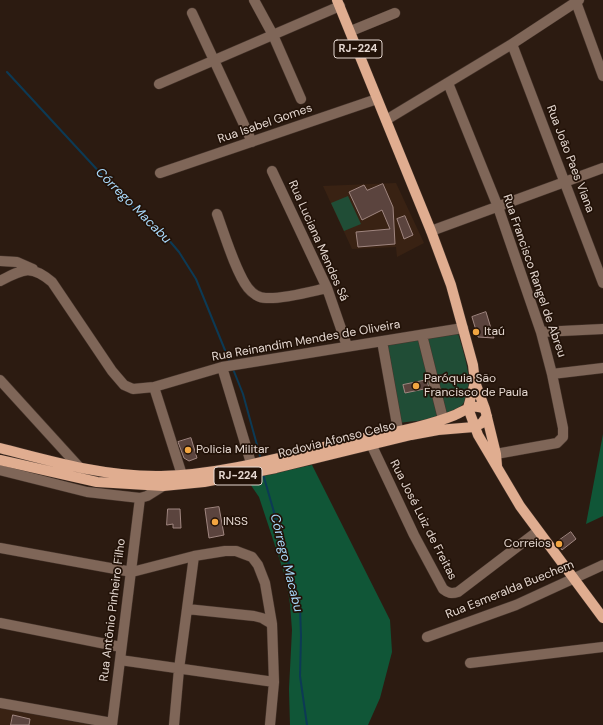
<!DOCTYPE html>
<meta charset="utf-8">
<style>
body{margin:0}
canvas{display:block;background:#2c1b11}
</style>
<canvas width="603" height="725"></canvas>
<script>
const context = document.querySelector('canvas').getContext('2d');
context.lineJoin = 'round';
function fill(path, color) { context.fillStyle = color; context.fill(path, 'evenodd'); }
function strokePath(path, color, width, dash) { context.strokeStyle = color; context.lineWidth = width; context.lineCap = dash ? 'butt' : 'round'; context.setLineDash(dash || []); context.stroke(path); }
function drawText(font, color, halo, rows, align = 'center') {
  context.font = font + ' "DM Sans",sans-serif'; context.lineWidth = 3.5; context.setLineDash([]); context.textBaseline = 'middle'; context.strokeStyle = halo; context.fillStyle = color; for (const [text, x, y, turn = 0] of rows) {
    context.save(); context.translate(x, y); context.rotate((+turn || 0) * Math.PI / 180); context.textAlign = isNaN(turn) ? turn : align; if (halo) context.strokeText(text, 0, 0); context.fillText(text, 0, 0); context.restore();
  }
}
const built = new Path2D(`
 M396 183 424 243 397 257 396 247 352 249 323 186Z
 M0 708 92 725H0Z`);
const green = new Path2D(`
 M348 196 361 224 344 231 331 203Z
 M458 333C465 359 483 402 448 415 433 420 414 421 399 423L386 344Z`);
const forest = new Path2D(`
 M603 434V516L586 524Z
 M312 465 390 620 392 652 380 698 368 725H290L289 689 292 630 290 604 286 579 259 497 246 478Z`);
const stream = new Path2D(`
 M7 72 127 202 156 225 179 252 196 279 229 360
 M233 369 243 394 260 456
 M263 474 293 578 300 608 301 636 300 676 307 725`);
const building = new Path2D(`
 M383 184 393 207 395 244 358 247 356 232 390 229 382 210 362 220 349 192 364 185 367 190Z
 M405 216 413 235 404 239 397 219Z
 M486 312 494 338 478 337 472 317Z
 M427 380 429 388 405 393 403 385Z
 M191 438 197 458 189 461 184 458 178 442Z
 M219 507 224 535 209 538 205 509Z
 M168 509H180L181 528H173V524L167 525Z
 M571 532 576 539 562 550 557 542Z
 M13 715 30 719 29 725H11Z`);
const minor = new Path2D(`
 M254 0 273 35 301 99
 M576 2 603 76
 M192 13 252 142
 M351 31 395 13
 M512 44 603 283
 M448 83 498 207 541 332 552 374 563 428V437L557 443 496 454
 M159 84 340 6
 M386 120 512 44 579 0
 M272 171 327 288 347 346
 M160 173 377 99
 M217 214C224 233 236 273 248 288 252 293 259 298 266 298 284 299 309 292 327 288
 M431 231 603 168
 M0 261 17 262 33 269
 M0 281C23 269 31 264 52 282L112 371 124 385 133 389 154 387 222 367 463 328
 M541 332 603 329
 M422 335 443 419
 M382 341 398 430
 M222 367 251 463
 M552 374 603 368
 M0 380 80 468
 M154 387 182 475
 M371 444 414 535 443 589C448 593 451 594 458 592L538 531
 M0 470 87 492 140 498 147 496 163 486
 M0 548 132 572 194 556 225 551H236L252 557 258 565 265 583 272 624 274 682 270 725
 M187 609 254 616 262 618 272 624
 M0 623 121 647
 M427 637 516 605 603 565
 M120 660 274 682
 M470 663 603 647
 M0 703 112 723
 M112 725 140 498
 M174 725 179 669 194 556`);
const major = new Path2D(`
 M337 0 431 231 451 285 473 365 475 382 485 409 496 454 497 466
 M475 382 468 408 478 435 520 506 603 618
 M0 448C53 462 106 477 161 476 225 475 292 454 354 440 387 433 423 428 455 415 466 410 473 403 485 409
 M0 460 97 482 163 486 204 482 276 468 411 435 438 430 474 427 482 423 487 416`);
const markers = [
 [476,332,4,"#f2a541"],
 [416,386,4,"#f2a541"],
 [188,450,4,"#f2a541"],
 [215,522,4,"#f2a541"],
 [559,544,4,"#f2a541"]
];
const shields = [
 [358,49,48],
 [238,476,48]
];
const shieldNames = [
 ["RJ-224",358,49],
 ["RJ-224",238,476]
];
const streetNames = [
 ["Rua Isabel Gomes",265,124,-19],
 ["Rua João Paes Viana",570,159,69],
 ["Rua Luciana Mendes Sá",318,241,66],
 ["Rua Francisco Rangel de Abreu",534,276,71],
 ["Rua Reinandim Mendes de Oliveira",306,341,-10],
 ["Rodovia Afonso Celso",337,440,-14],
 ["Rua José Luiz de Freitas",423,520,63],
 ["Rua Esmeralda Buechem",510,590,-22],
 ["Rua Antônio Pinheiro Filho",113,610,-83]
];
const poiNames = [
 ["Itaú",484,332],
 ["Paróquia São",424,379],
 ["Francisco de Paula",424,393],
 ["Policia Militar",196,450],
 ["INSS",223,522],
 ["Correios",551,544,"right"]
];
const waterNames = [
 ["Córrego Macabu",133,206,45],
 ["Córrego Macabu",286,563,76]
];
fill(built, '#392213');
fill(green, '#204d36');
fill(forest, '#105637');
strokePath(stream, '#0c3a55', 2);
fill(building, '#5b443e');
strokePath(building, '#a08680', 1);
strokePath(minor, '#46352c', 11);
strokePath(major, '#46352c', 11);
strokePath(minor, '#7f6658', 10);
strokePath(major, '#e0ad90', 10);
for (const [x, y, r, color] of markers) { const dot = new Path2D(); dot.arc(x, y, r, 0, 2 * Math.PI); context.fillStyle = color; context.fill(dot); strokePath(dot, '#221208', 1.5); }
for (const [x, y, w] of shields) { const box = new Path2D(); box.roundRect(x - w / 2, y - 9, w, 18, 3); context.fillStyle = '#221208'; context.fill(box); strokePath(box, '#e4d7d0', 1); }
drawText('bold 11px', '#e4d7d0', null, shieldNames);
drawText('12px', '#e4d7d0', '#221208', streetNames);
drawText('12px', '#e4d7d0', '#221208', poiNames, 'left');
drawText('italic 13px', '#a8d8fa', '#221208', waterNames);
</script>
